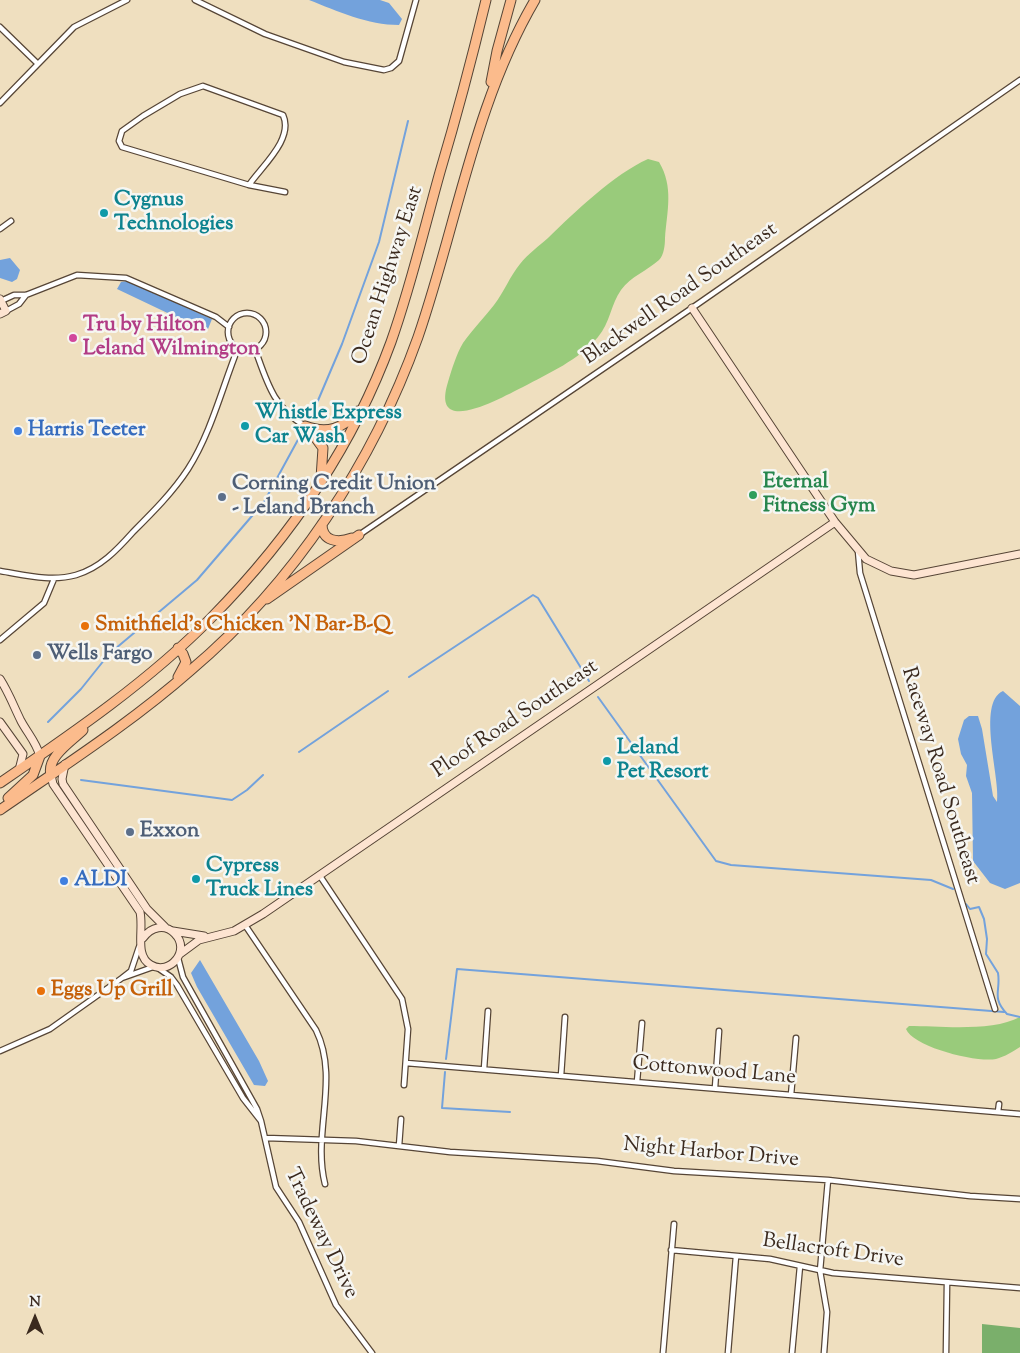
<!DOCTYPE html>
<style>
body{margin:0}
#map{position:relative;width:1020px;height:1353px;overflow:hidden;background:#efdfbf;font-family:"Sorts Mill Goudy",serif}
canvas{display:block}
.north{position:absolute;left:10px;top:1293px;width:50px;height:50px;-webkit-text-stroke:4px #f6f6f2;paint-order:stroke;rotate:0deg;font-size:14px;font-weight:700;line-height:20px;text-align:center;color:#3b2a1e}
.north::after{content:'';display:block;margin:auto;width:18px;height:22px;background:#3b2a1e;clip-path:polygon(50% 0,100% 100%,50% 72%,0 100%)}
</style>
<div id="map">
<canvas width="1020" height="1353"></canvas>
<div class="north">N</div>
</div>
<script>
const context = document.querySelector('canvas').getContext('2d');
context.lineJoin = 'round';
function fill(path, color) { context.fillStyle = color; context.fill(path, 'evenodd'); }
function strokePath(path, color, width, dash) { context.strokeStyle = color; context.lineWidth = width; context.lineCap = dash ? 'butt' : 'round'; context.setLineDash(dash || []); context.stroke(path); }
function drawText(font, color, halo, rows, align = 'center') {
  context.font = font + ' "Sorts Mill Goudy",serif'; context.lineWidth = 5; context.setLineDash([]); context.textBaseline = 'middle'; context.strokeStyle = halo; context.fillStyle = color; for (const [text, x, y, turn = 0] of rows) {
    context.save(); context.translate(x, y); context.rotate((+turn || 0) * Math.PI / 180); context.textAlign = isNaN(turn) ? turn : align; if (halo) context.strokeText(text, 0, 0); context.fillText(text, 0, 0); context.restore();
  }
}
const green = new Path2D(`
 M648 159 659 162C674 187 667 211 665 238 665 245 664 255 659 260 647 271 631 276 621 290 611 304 610 323 598 337 579 360 549 373 523 387 502 397 430 439 448 382 452 369 456 355 463 343 472 330 484 318 494 305 504 292 510 276 520 264 528 254 539 246 548 238 575 212 614 174 648 159Z
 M1020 1017V1047C1014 1051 1004 1057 996 1059 977 1063 913 1047 906 1029L909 1026C941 1026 992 1032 1020 1017Z`);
const forest = new Path2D(`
 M982 1324 1020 1328V1353H982Z`);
const water = new Path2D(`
 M309 0H380L389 3 402 19 399 25C368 25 337 11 309 0Z
 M10 258 20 270 17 279 12 282 0 278V260Z
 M127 281 212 319 208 329 199 328 117 289 121 282Z
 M1003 691 1020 706V883L1005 889 990 883 973 861 972 793 966 776 967 765 961 754 958 739 964 720 969 716H978L982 729 993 796 997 802C1001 779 976 703 1003 691Z
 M200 960 259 1061 268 1081 265 1086 254 1085 197 987 191 973Z`);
const stream = new Path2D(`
 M311 417 342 344 379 242 408 121
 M409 677 533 595 538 598 589 681
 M598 697 716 861 731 865 931 880 953 889
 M48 722 81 689 109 654 197 580 264 502 300 436
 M299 752 388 691
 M81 780 232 800 247 790 263 775
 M966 904 970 909 979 907 984 919 987 939 986 954 998 973C1001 991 991 997 1007 1014L1020 1017
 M446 1059 457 969 1004 1012
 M445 1072 442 1108 510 1112`);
const street = new Path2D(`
 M195 0 265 34 344 62 384 70 391 68 399 61 416 0
 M0 27 38 64
 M0 103 74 27 127 0
 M249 185C262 166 294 139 283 115L203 86 180 94 143 116 122 131 119 141 122 147 249 185 285 192
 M0 229 11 221
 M1 301 14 295H26L77 275 126 278 216 317 229 327
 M6 311 19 304 26 295
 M228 332a19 19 0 1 1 38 0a19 19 0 1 1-38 0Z
 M255 349C267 382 273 407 305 426
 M359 535 692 308 1020 80
 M858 551 860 573 995 1009
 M0 571C25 575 51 582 76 575 100 568 117 550 133 532 153 512 173 492 188 469 211 433 222 388 238 348
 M0 640 44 603 54 579
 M320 876 402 999 408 1029 404 1085
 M245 925 316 1030C340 1079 312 1133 325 1184
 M139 947 131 971 122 978 153 967
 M158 968 171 977 177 985 243 1098 261 1121 257 1109 183 977 178 958
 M0 1051 50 1029 122 978
 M406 1063 1020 1114
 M484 1069 488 1011
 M561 1076 565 1017
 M637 1082 642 1023
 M715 1088 719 1031
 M791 1095 796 1038
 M998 1112 999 1104
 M261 1121 276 1187 299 1222 336 1305 372 1353
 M266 1138 356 1141 450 1152 597 1161 674 1171 828 1180 970 1196 1020 1199
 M399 1146 401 1119
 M671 1250 770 1259 833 1273 1020 1288
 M663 1353 674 1224
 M728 1353 736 1256
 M792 1353 800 1266
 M824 1353 827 1312 820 1271 828 1180
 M946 1353 947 1283`);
const secondary = new Path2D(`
 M0 299 6 311 0 314
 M692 308 835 522 866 559 891 571 914 575 1020 554
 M0 679C9 693 14 707 21 721 28 734 36 742 40 756
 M0 722 23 754 19 770
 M65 764 62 779 63 784 147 909 165 927
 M51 775 53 784 140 912C144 930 134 956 151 965 170 976 191 950 175 934 165 923 151 927 143 938
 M173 931 204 936
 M180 954 199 940 234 931 263 914 835 522`);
const highway = new Path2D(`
 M491 82 497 51 511 0
 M305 426C327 434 343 429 358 411
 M309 429 323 448 321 478
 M322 524C322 542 338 543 352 538
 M267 599 359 535
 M178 648 183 654 186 662 178 677
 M51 775C46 757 72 741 83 730
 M0 783C73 733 149 681 211 618 289 539 353 446 391 342 411 286 424 229 440 172 457 115 472 58 486 0
 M8 798 33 775 40 756
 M0 810C65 765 132 722 191 670 294 583 373 463 418 337 457 224 474 104 535 0`);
const markers = [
 [104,213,5,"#0f9aa8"],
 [73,338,5,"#d1479c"],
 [245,426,5,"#0f9aa8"],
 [18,431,5,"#3f7fe0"],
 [753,495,5,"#2e9e5b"],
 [222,497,5,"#5c6f8a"],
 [85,626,5,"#e8710a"],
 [37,655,5,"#5c6f8a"],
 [607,761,5,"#0f9aa8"],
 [130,832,5,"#5c6f8a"],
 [196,879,5,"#0f9aa8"],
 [64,881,5,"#3f7fe0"],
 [41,991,5,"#e8710a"]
];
const cultureNames = [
 ["Cygnus",114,201],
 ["Technologies",114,225],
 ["Whistle Express",255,414],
 ["Car Wash",255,438],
 ["Leland",617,749],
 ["Pet Resort",617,773],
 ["Cypress",206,867],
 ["Truck Lines",206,891]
];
const streetNames = [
 ["Ocean Highway East",389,276,-72],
 ["Blackwell Road Southeast",681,295,-35],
 ["Ploof Road Southeast",516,720,-34],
 ["Raceway Road Southeast",939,776,73],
 ["Cottonwood Lane",714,1072,5],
 ["Night Harbor Drive",711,1154,5],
 ["Tradeway Drive",320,1234,64],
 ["Bellacroft Drive",833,1252,8]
];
const hotelNames = [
 ["Tru by Hilton",83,326],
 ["Leland Wilmington",83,350]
];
const shopNames = [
 ["Harris Teeter",28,431],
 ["ALDI",74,881]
];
const leisureNames = [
 ["Eternal",763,483],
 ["Fitness Gym",763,507]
];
const serviceNames = [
 ["Corning Credit Union",232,485],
 ["- Leland Branch",232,509],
 ["Wells Fargo",47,655],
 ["Exxon",140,832]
];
const foodNames = [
 ["Smithfield's Chicken 'N Bar-B-Q",95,626],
 ["Eggs Up Grill",51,991]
];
fill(green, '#99cb7b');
fill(forest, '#7aaf6b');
fill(water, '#73a2dc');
strokePath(stream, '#73a2dc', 2);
strokePath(street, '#564536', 7);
strokePath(secondary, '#564536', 9);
strokePath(highway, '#564536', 11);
strokePath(street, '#fff', 4.5);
strokePath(secondary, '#fde4d1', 7);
strokePath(highway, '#fbbb8c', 9);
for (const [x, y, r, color] of markers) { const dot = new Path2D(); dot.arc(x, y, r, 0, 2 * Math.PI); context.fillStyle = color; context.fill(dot); strokePath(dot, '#f6f6f2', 2); }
drawText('bold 21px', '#0d838f', '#f6f6f2', cultureNames, 'left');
drawText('21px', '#3b2a1e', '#f6f6f2', streetNames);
drawText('bold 21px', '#b23c85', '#f6f6f2', hotelNames, 'left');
drawText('bold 21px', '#366cbe', '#f6f6f2', shopNames, 'left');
drawText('bold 21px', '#27864d', '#f6f6f2', leisureNames, 'left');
drawText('bold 21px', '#4e5e75', '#f6f6f2', serviceNames, 'left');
drawText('bold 21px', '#c56008', '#f6f6f2', foodNames, 'left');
</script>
